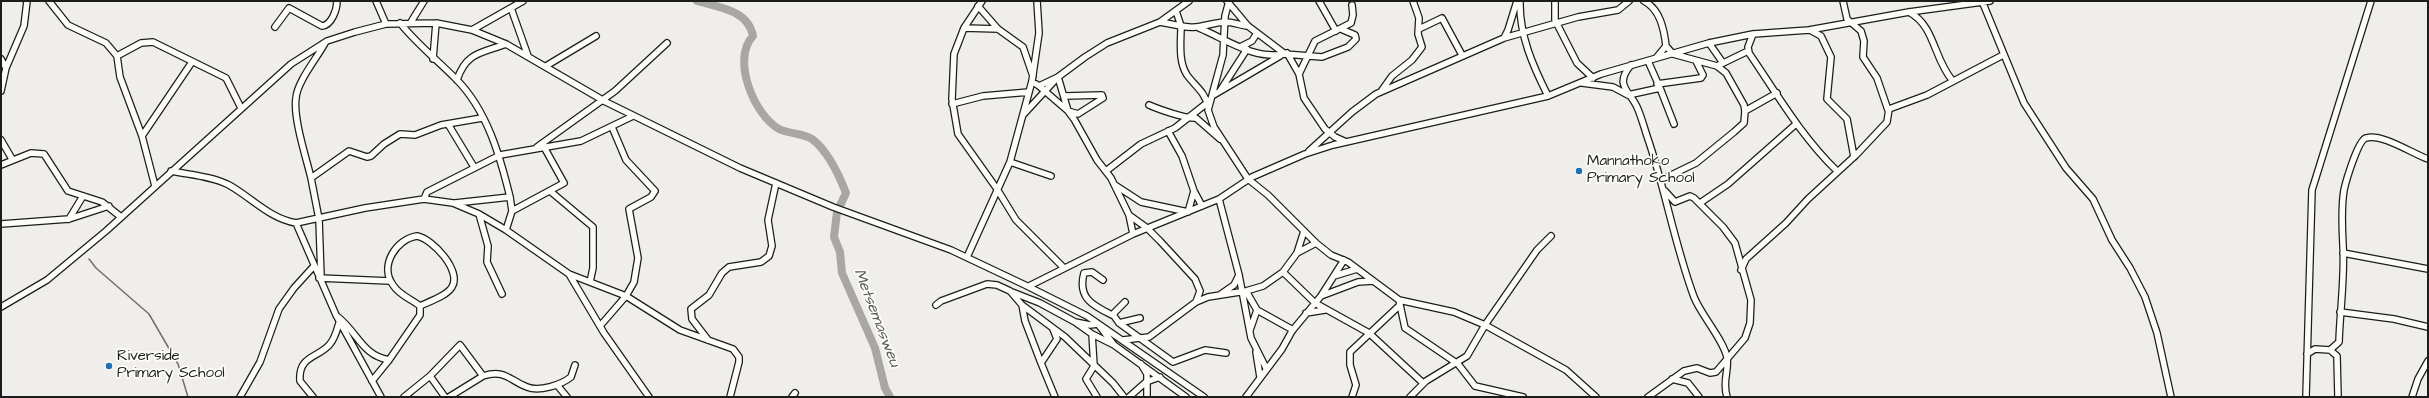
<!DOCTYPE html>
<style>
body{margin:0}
#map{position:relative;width:2429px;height:398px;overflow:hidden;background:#f0eeea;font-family:"Architects Daughter",sans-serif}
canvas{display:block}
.frame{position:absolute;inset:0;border:2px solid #1c1c1c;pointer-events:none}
</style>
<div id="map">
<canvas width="2429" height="398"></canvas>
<div class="frame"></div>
</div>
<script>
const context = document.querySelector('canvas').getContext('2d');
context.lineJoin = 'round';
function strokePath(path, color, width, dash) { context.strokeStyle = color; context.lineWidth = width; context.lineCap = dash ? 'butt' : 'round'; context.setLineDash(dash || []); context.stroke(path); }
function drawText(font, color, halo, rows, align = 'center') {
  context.font = font + ' "Architects Daughter",sans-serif'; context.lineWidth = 3.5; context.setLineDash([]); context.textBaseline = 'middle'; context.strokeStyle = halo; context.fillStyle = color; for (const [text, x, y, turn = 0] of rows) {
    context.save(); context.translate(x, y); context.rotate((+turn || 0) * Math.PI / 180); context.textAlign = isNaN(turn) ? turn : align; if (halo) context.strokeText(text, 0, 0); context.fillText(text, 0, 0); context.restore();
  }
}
const stream = new Path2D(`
 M89 259 96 268 149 314 178 364 188 397`);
const river = new Path2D(`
 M697 1C718 7 748 10 753 36 731 59 754 115 779 129 789 134 803 133 812 139 828 151 839 175 846 193L837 212 834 237 840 252 842 273 875 348 885 388 890 397`);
const minor = new Path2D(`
 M49 1 68 25 106 43 117 56 120 77 142 136 155 186
 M376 1 386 24
 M982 1 964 28 954 54 952 99 958 134 997 189 1016 220 1064 268
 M1227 1 1248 26 1285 54 1322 57 1348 47 1356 39 1355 35 1341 29
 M1229 1 1225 16 1223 55 1208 110 1214 127 1248 179 1268 195 1316 243 1331 255 1348 262 1399 300 1454 312 1485 325 1566 370 1596 397
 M1319 1 1336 31
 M1520 1C1519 35 1533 66 1548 96
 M1555 1V20L1577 63 1593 78
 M1644 1C1660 9 1664 29 1666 46L1656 58
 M1843 1 1847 19 1861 31 1864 41 1863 57 1877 78 1888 110
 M1982 1 2024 103 2066 168 2093 199 2112 240 2130 268 2145 297 2157 333 2171 397
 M978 6 998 29 1023 47 1033 76
 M511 8 528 56
 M1176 11 1181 26C1199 30 1208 23 1225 22 1232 22 1240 25 1247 26
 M1909 12C1935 26 1933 57 1952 80
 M411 22 424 1
 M1160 22 1181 26C1181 42 1178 61 1187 75 1195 86 1205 92 1208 106
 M400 23C417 44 437 60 456 79 487 110 500 156 510 197L455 203
 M275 27 289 8 322 26C332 25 337 9 337 1
 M964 28 998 29
 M1199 28C1226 39 1253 60 1285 54
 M1419 29 1442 18 1462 55
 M472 30 523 1
 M1810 30 1821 36 1831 57 1827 99 1847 119 1854 157
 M1753 34 1748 47 1749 53C1777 94 1801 136 1837 171
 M1504 38 1578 17 1618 10 1629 1
 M1709 43 1723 63
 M1240 47 1252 41 1257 33
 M1287 53 1299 74 1304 98 1325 129 1335 137 1346 142
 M117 56 141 43 153 42 226 78 241 108
 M1 59 6 68
 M433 59 436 23
 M1631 65C1614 85 1629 90 1637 107 1642 118 1645 131 1649 142 1666 193 1675 246 1694 297 1701 315 1725 342 1727 358 1729 372 1722 381 1727 397
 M546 66 596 36
 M1717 66 1748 51
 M1299 74 1315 41 1351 23 1353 15 1352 5
 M457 80C466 52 482 53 506 44
 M1582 83 1613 87 1628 95 1660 88 1648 61
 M1036 84 1039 86 1058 77 1068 111 1078 114 1103 98 1102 95 1065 96
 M1657 84 1701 78 1703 75 1696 61
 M1039 86 1068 111 1074 119 1097 160 1111 178 1129 215 1147 228 1160 241 1195 279 1200 291 1196 302
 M1660 88 1674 124
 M1382 90 1392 76 1412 60 1422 47 1418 34 1419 18 1413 1
 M1 91 6 68 24 26 27 1
 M1220 91 1247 49
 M1212 96 1280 56
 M952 104 983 96 1029 92
 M1149 105C1158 109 1186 119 1196 118L1220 139
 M1745 111 1777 93
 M1023 115 1058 77 1085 57 1107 43 1160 22 1189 1
 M448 124 474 167
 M612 127 626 160 655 191 651 197 629 209 638 258 634 282 626 296 680 330 733 349 739 357V362L730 397
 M142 136 192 62
 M1 140 12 159
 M537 147 615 91 667 43
 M1309 151 1352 112 1376 94 1504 38 1508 30 1517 1
 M1010 162 1051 176
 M1 165 31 153 44 154 68 191 102 202 121 217
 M171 171C190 175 211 176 229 185 252 198 269 218 296 223L336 315 381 397
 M1106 171 1141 144 1175 128 1207 103
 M311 178C306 157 293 118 296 98 297 82 317 58 325 43
 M1661 180 1696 163 1734 132 1744 123 1745 111 1744 105 1726 73 1717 66 1673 54 1666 46
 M1115 185 1141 202 1188 212 1194 191 1182 156 1168 131
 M550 191 593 227V268L590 282
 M1194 191 1202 206
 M424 199 427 192 500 155 581 141 633 116
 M1219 199 1239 275 1251 338 1266 368
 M1700 203 1728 184 1796 124
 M512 211 564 183 544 147
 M479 214 488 246 487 262 502 294
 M1129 215 1133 234
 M69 219 83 196
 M296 223 365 208 424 199 453 203 479 214 506 230 569 274 604 333 649 397
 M1 224 69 219 109 206
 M506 230 512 211 510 197
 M1297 253 1304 231
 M2343 253 2428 269
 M967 257 1010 162 1032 81 1039 33 1037 1
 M1741 270 1746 259 1786 223 1808 199 1856 155 1887 122 1889 109 1927 95 2003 55
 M1283 272 1315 303 1369 333 1423 383
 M569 274 626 296 600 326
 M1334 276 1357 269
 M321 277 319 219 311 178 349 151 367 157 371 156 384 144 400 134 415 135 441 125 482 118
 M319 278 390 281
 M1103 280 1092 272 1084 273C1077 299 1094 306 1114 316
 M1029 286 1133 234 1219 199 1252 177 1305 154 1333 145 1548 96 1601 74 1709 43 1753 34 1809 30 1909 12 1990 1
 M1246 291 1257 310 1293 330
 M1012 292 1040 303 1075 322
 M1221 294 1234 285 1239 275
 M1321 296 1358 282 1373 281
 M1399 300 1405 328 1458 364 1475 386 1523 397
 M936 305 941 301 987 284 997 285 1010 291 1022 305 1065 337 1113 383 1124 397
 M1022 305 1025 321 1041 363
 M1 307 47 280 106 231 291 64 327 41 355 32 386 24 436 23 472 30 506 44 606 102 740 168 833 207 951 250 1025 285 1087 316 1204 397
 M2340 312 2394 319 2428 327
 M1306 313 1325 310
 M338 317C358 333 362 355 389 360
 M1140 318 1119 323 1173 362 1205 350 1226 353
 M1119 323 1114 316V313L1125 302
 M1053 329 1057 339 1041 363 1055 397
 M1250 330 1257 310
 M1092 334 1094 366 1086 379 1097 397
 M708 340 692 319 691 309 709 295 722 273 729 267 761 262 769 256 772 246 768 220 776 183
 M1123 340 1149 337 1196 302 1208 297 1246 291 1263 286 1283 272 1297 253 1316 243
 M1114 345 1092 334 1075 322 1090 325 1098 324 1114 345 1186 397
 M2330 350 2339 342C2340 310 2345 277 2343 245 2342 227 2341 208 2344 190 2346 181 2358 140 2366 138 2382 133 2413 154 2428 159
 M1256 352 1260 377
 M2307 354 2315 349 2330 350 2337 356 2338 397
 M1141 364 1147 374V397
 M430 376 445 397
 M1672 379 1688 383 1699 397
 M372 381 389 360 420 315V306C411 299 399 295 393 285 379 266 396 239 417 236 433 239 462 271 452 287 447 296 428 302 420 306
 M557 385 567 397
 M240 397 260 362 279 309 294 288 314 266
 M313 397 300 381C298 355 319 358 330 344 335 338 337 330 339 323
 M404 397 430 376 460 345 483 376C505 369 509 380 527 387 539 392 561 385 571 377L575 365
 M449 397 483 376
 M792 397 795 393
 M1129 397 1146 382 1160 377
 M1246 397 1282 349 1292 331 1321 296 1344 260
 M1352 397 1356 385 1350 365V352L1400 305
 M1410 397 1426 381 1467 356 1485 325 1537 250 1551 236
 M1648 397 1684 371 1697 368 1710 373 1716 372 1745 338 1750 323 1751 300 1735 243 1723 227 1694 198 1690 196 1675 202 1665 191
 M2306 397 2312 190 2371 1
 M2412 397 2418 379 2428 361`);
const markers = [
 [1579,171,4,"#1f6fb2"],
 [109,366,4,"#1f6fb2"]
];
const poiNames = [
 ["Mannathoko",1587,162],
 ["Primary School",1587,179],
 ["Riverside",117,357],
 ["Primary School",117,374]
];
const waterNames = [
 ["Metsemasweu",876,318,69]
];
strokePath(stream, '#706f6d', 1.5);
strokePath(river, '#a8a7a3', 8);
strokePath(minor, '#1c1c1c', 8);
strokePath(minor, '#fdfcf7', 5.5);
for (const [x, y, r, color] of markers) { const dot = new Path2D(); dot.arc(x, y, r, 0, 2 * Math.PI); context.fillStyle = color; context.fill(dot); strokePath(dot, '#fdfcf7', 1.5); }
drawText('15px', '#1c1c1c', '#fdfcf7', poiNames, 'left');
drawText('italic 16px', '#5b5b59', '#fdfcf7', waterNames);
</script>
